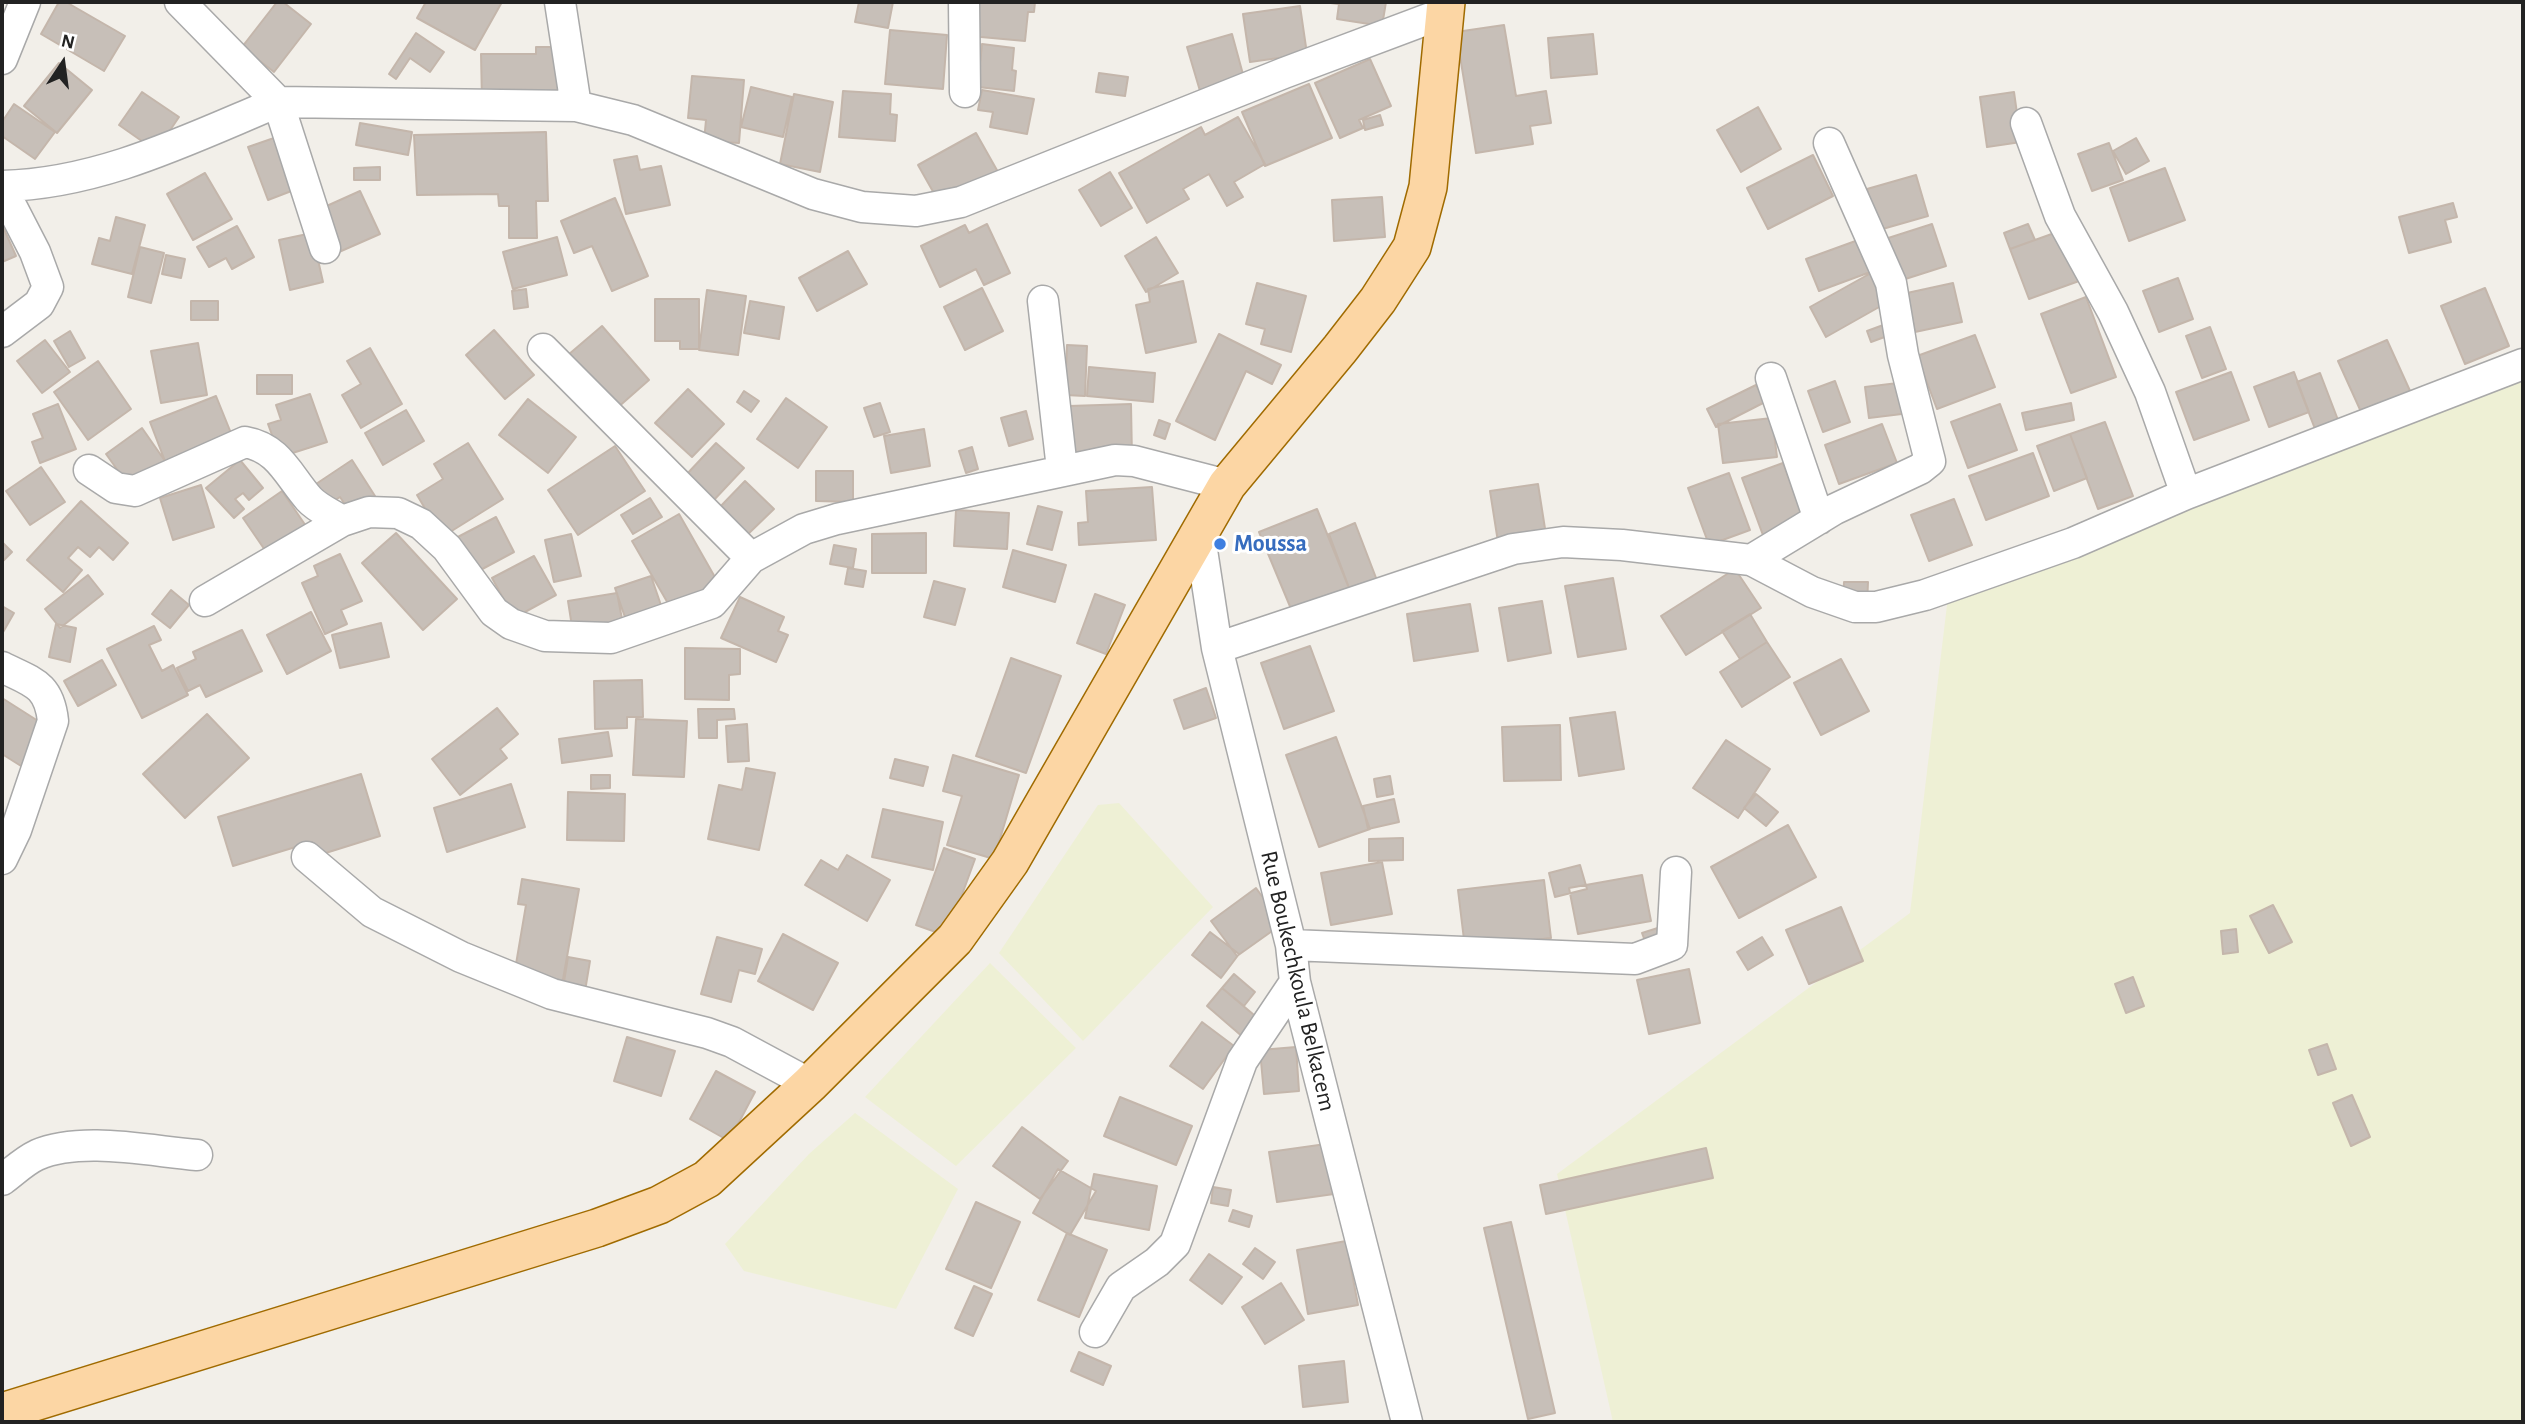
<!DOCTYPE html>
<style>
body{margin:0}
#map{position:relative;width:2525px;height:1424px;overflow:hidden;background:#f2efe9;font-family:"Alegreya Sans",sans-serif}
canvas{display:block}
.frame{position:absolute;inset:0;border:4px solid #222;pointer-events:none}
.north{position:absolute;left:28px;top:28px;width:70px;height:70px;-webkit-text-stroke:5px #fff;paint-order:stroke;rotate:13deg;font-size:19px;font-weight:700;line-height:28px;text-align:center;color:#222}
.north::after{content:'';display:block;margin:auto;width:24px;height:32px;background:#222;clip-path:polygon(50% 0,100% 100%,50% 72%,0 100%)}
</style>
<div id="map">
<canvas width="2525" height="1424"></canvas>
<div class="frame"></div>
<div class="north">N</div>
</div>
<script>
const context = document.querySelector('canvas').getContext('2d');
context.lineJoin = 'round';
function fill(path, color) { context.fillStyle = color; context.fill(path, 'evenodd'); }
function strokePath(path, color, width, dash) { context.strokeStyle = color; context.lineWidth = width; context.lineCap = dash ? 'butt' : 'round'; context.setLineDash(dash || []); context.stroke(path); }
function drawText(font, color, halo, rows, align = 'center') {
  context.font = font + ' "Alegreya Sans",sans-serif'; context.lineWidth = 6; context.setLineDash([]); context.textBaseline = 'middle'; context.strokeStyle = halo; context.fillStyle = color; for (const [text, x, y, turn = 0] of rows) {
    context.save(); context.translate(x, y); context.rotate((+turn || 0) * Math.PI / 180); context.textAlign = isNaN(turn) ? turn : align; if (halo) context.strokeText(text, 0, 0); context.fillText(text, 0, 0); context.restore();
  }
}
const farmland = new Path2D(`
 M2523 379V1422H1613L1557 1174 1910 913 1950 580Z
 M1119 803 1213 907 1083 1041 999 953 1098 805Z
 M990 963 1076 1048 956 1166 865 1097Z
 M855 1113 958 1189 896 1309 744 1271 725 1244 809 1154Z`);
const building = new Path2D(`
 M59 2H66L125 36 104 71 41 34Z
 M277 2H283L311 24 274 72 242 47Z
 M426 2H502L475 50 417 18Z
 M859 2H893L888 28 855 22Z
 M973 2H1035L1034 12H1028L1025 41 970 36Z
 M1322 2H1386L1382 26 1337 19 1339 4Z
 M1300 6 1307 54 1250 62 1243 14Z
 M1504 25 1516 96 1546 91 1551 123 1530 126 1533 144 1476 153 1456 32Z
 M890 30 947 35 943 89 885 84Z
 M416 33 444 52 430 72 410 58 396 79 389 74Z
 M1232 34 1244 78 1200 91 1187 47Z
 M1593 34 1597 74 1551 78 1548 38Z
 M982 44 1014 48 1012 70 1016 71 1014 91 978 87Z
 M536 47H560L561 101H482L481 54H536Z
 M1370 59 1391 106 1359 120 1363 128 1340 138 1315 83Z
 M59 63 92 90 57 133 24 106Z
 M1099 73 1128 77 1125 96 1096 92Z
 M692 76 744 80 739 143 704 141 706 120 688 118Z
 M1309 84 1332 138 1265 166 1242 112Z
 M751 87 792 97 783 137 741 127Z
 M982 90 1034 99 1027 134 990 127 993 112 978 110Z
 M843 91 891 94 890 114 897 115 895 141 839 137Z
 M142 92 179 117 156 151 119 125Z
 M2014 92 2021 142 1987 147 1980 97Z
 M794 94 833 102 820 172 780 164Z
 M14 104 55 132 35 159 2 136V122Z
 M1758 107 1781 149 1741 172 1717 130Z
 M1380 115 1383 125 1365 130 1363 120Z
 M1238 117 1265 164 1234 182 1243 197 1227 206 1209 174 1183 189 1189 199 1147 223 1119 173 1201 127 1205 135Z
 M360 123 412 132 408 155 356 145Z
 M546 132 548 201H536L537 238H509V206H499L498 194 417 195 414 135Z
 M976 133 998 172 940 204 918 165Z
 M274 138 294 190 268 200 248 147Z
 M2136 138 2149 161 2126 174 2113 151Z
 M2109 143 2123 180 2092 191 2078 154Z
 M1813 155 1833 196 1768 229 1747 188Z
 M637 156 640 170 661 166 670 205 626 214 614 160Z
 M380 167V180H354V168Z
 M2165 168 2185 220 2129 241 2110 188Z
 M1110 172 1132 208 1101 226 1079 190Z
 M205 173 232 219 193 240 167 194Z
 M1916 175 1928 216 1879 230 1867 189Z
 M360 191 380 234 339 252 320 209Z
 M1382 197 1385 237 1334 241 1332 200Z
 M615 198 648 276 612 291 592 246 574 253 561 221Z
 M2453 203 2457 217 2445 220 2451 242 2409 253 2399 217Z
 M116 217 145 225 132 274 92 264 99 238 110 241Z
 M987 224 1010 273 984 285 976 269 940 287 921 246 965 225 969 233Z
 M1932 224 1946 266 1896 282 1882 240Z
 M2028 224 2035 240 2010 249 2004 233Z
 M237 226 254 257 232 269 226 258 209 267 197 247Z
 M4 229 16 256 2 262V230Z
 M2060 231 2079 281 2029 299 2010 249Z
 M312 233 323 282 290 290 279 240Z
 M557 237 567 275 513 289 503 252Z
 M1156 237 1178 273 1146 292 1125 256Z
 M1861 239 1873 271 1819 291 1806 259Z
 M140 247 164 253 151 303 128 297Z
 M848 251 867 284 817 311 799 278Z
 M166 255 185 259 181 278 162 274Z
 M1871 273 1888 302 1826 337 1810 307Z
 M2178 278 2193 319 2159 332 2143 291Z
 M1183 281 1196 342 1146 353 1136 305 1150 302 1148 289Z
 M1257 283 1306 296 1291 352 1261 344 1265 329 1246 324Z
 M1953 283 1962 322 1915 332 1907 293Z
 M982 288 1003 331 965 350 944 307Z
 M2485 288 2509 346 2465 364 2441 306Z
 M526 289 528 307 514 309 512 291Z
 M707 290 746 296 738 355 699 350Z
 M2086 297 2116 377 2071 393 2041 314Z
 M655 299H699V349H680V341H655Z
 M191 301H218V320H191Z
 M750 301 784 307 779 339 744 333Z
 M1886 324 1890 335 1871 342 1867 331Z
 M602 326 649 380 616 409 568 355Z
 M2210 327 2226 369 2202 378 2186 336Z
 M494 330 534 375 505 399 466 355Z
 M70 331 85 358 69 367 54 341Z
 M1219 334 1281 365 1272 384 1246 371 1215 440 1176 421Z
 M1975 335 1995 387 1937 409 1917 356Z
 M45 340 70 372 42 393 17 361Z
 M2387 340 2411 393 2362 414 2338 361Z
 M198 343 207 395 161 403 151 351Z
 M1067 345 1087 346 1085 396 1065 395Z
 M370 348 402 404 361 428 342 395 361 384 347 361Z
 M98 361 131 409 88 440 54 392Z
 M1089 367 1155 373 1153 402 1087 396Z
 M2231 372 2249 420 2194 440 2176 392Z
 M2294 372 2309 412 2269 427 2254 387Z
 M2320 373 2338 420 2315 429 2297 382Z
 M257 375H292V394H257Z
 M1835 381 1850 422 1823 432 1808 391Z
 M1906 382 1910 413 1869 418 1865 387Z
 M1756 385 1765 402 1716 427 1707 409Z
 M688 389 724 424 692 457 655 423Z
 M744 391 759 401 751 412 737 402Z
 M310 394 327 442 280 457 268 424 281 420 276 405Z
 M216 396 235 443 168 469 150 422Z
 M786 398 827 427 798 468 757 439Z
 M528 399 576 437 548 473 499 435Z
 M880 403 890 432 874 437 864 408Z
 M2071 403 2074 420 2026 430 2022 413Z
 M58 404 76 449 40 463 32 442 43 438 33 414Z
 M1131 404 1132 458 1070 459 1069 406Z
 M2000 404 2017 450 1968 468 1951 422Z
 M406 410 424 441 383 465 365 433Z
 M1026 411 1033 439 1009 446 1001 418Z
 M1772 418 1777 457 1723 463 1718 424Z
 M1159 420 1170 424 1165 439 1154 435Z
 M2105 422 2133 496 2098 509 2070 434Z
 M1882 424 1897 463 1839 484 1825 445Z
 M142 428 165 461 129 486 106 454Z
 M924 429 930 466 891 473 884 436Z
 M2070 434 2087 478 2054 491 2037 446Z
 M468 443 503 499 442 537 417 495 443 479 434 464Z
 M716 443 744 468 713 501 686 475Z
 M615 446 645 491 578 535 548 490Z
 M972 447 978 469 966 473 959 451Z
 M2033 453 2049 496 1986 520 1969 476Z
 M240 460 263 488 249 500 243 493 235 499 244 509 234 518 206 488Z
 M352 460 375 496 350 512 340 497 326 506 313 486Z
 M1783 463 1805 523 1764 538 1742 478Z
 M41 467 65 502 30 525 6 491Z
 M816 471H853V502L816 501Z
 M1729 473 1750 530 1709 545 1688 488Z
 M745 481 774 509 745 537 717 510Z
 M1538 484 1546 535 1498 542 1490 491Z
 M201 485 214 527 173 540 160 498Z
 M1152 487 1156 540 1079 545 1078 523 1088 522 1086 491Z
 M282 491 308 529 269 556 243 518Z
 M650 498 662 517 633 534 621 515Z
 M1954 499 1972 545 1929 561 1911 515Z
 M81 501 128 543 113 560 99 547 90 557 78 547 68 558 82 570 63 592 27 560Z
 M1038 506 1062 512 1052 550 1027 544Z
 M1317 509 1351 593 1294 616 1259 532Z
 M956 510 1009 513 1007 549 954 546Z
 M679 514 720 586 673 612 632 541Z
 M496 517 514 552 473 574 454 539Z
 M1355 523 1378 583 1351 593 1329 534Z
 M396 533 457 599 423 630 362 563Z
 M926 533V573H872V534Z
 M571 534 581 576 554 582 545 540Z
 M2 542 12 552 2 562Z
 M834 545 856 549 853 568 830 564Z
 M1013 550 1066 565 1055 602 1003 587Z
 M340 554 362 601 341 610 347 624 325 634 302 583 318 576 314 566Z
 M534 556 556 595 514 618 492 578Z
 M848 568 866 571 863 587 845 584Z
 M1735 569 1761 608 1686 655 1661 616Z
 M88 575 103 594 60 628 45 609Z
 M651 576 665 617 629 629 615 588Z
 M1613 578 1626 649 1578 657 1565 586Z
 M934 581 965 589 955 625 924 617Z
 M1844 582H1868L1867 606 1843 605Z
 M171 590 189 605 170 628 152 614Z
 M617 593 623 624 573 633 568 601Z
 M1095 594 1125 605 1106 654 1077 643Z
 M740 597 784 617 778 631 788 635 776 662 721 638Z
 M1542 601 1551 653 1508 661 1499 608Z
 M1470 604 1478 651 1414 661 1407 614Z
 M2 606 14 613 2 634Z
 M311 612 331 651 287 674 267 635Z
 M1750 614 1767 642 1740 659 1722 631Z
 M381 623 389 657 340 668 332 635Z
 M56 624 76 628 70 662 49 657Z
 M154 626 161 640 149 645 162 671 173 665 188 695 142 718 107 649Z
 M242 630 262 671 206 697 200 685 188 691 177 668 196 659 193 652Z
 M1767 642 1790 677 1742 707 1720 672Z
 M1310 646 1334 711 1284 729 1261 663Z
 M685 648 740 649V674L729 675V700L685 699Z
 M1011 658 1061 676 1026 773 976 756Z
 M1841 659 1869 711 1821 735 1794 683Z
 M102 660 116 685 78 706 64 681Z
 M642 680 643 717H627V728L595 729 594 681Z
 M1206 688 1216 718 1184 729 1174 700Z
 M2 698 46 726 21 766 2 754Z
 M497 708 518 734 500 749 507 758 460 795 432 759Z
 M698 709H734L735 719 717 720V738H699Z
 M1615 712 1624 769 1579 776 1570 718Z
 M207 714 249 758 185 818 143 774Z
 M636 719 687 721 684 777 633 775Z
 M747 724 749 761 728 762 726 726Z
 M1560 725 1561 780 1504 781 1502 727Z
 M608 732 612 756 562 763 559 739Z
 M1336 737 1370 829 1319 847 1286 755Z
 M1726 740 1770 769 1738 818 1693 788Z
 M953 755 1019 775 994 859 947 845 962 796 943 791Z
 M895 759 928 767 923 786 890 778Z
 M746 768 775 773 759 850 708 839 719 785 742 790Z
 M361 774 380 836 316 856 312 842 233 866 218 817Z
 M591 775H610V788L591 789Z
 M1390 776 1393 794 1377 797 1374 779Z
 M511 784 525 827 447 852 434 808Z
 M568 792 625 794 624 841 567 840Z
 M1756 794 1778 812 1766 826 1744 808Z
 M1394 799 1399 822 1368 829 1363 806Z
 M883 809 943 822 933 870 872 857Z
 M1788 825 1816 877 1739 918 1711 867Z
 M1403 838V860L1369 861V839Z
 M944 848 975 859 947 936 916 925Z
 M847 855 890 880 867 921 805 885 821 860 838 870Z
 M1382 862 1392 914 1331 925 1321 873Z
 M1580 865 1587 889 1555 897 1549 873Z
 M1642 875 1651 921 1578 934 1569 888Z
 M522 879 579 889 562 985 514 976 526 905 518 904Z
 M1544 880 1551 938 1465 948 1458 890Z
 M1256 888 1282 924 1237 956 1211 921Z
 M2273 905 2292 942 2269 953 2250 916Z
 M1841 907 1863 961 1809 984 1786 930Z
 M1664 926 1648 949 1642 933Z
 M2236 929 2238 952 2223 954 2221 931Z
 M1210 932 1239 954 1221 978 1192 955Z
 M783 934 838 963 813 1010 758 981Z
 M717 937 762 949 755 974 739 970 731 1002 701 994Z
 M1762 937 1773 955 1748 970 1737 952Z
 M568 957 590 961 585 991 563 988Z
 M1689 969 1700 1023 1649 1034 1637 980Z
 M1234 974 1255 992 1244 1006 1222 988Z
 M2133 977 2144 1006 2126 1013 2115 984Z
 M1222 988 1260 1020 1244 1038 1207 1006Z
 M1202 1022 1234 1046 1203 1089 1170 1066Z
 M627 1037 675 1051 661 1096 614 1081Z
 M2327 1044 2336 1069 2318 1075 2309 1050Z
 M1296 1047 1299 1091 1264 1094 1260 1050Z
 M716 1071 755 1092 729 1141 690 1119Z
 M2352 1095 2370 1137 2351 1146 2333 1103Z
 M1120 1097 1192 1126 1176 1165 1104 1136Z
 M1022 1127 1068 1161 1040 1199 993 1166Z
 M1326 1144 1334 1194 1277 1202 1269 1152Z
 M1706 1148 1713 1178 1546 1214 1540 1185Z
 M1058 1169 1096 1191 1070 1235 1033 1213Z
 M1094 1174 1157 1186 1149 1230 1085 1218Z
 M1213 1187 1231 1190 1228 1206 1211 1203Z
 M976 1202 1020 1222 991 1288 946 1269Z
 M1233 1210 1252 1216 1249 1227 1229 1221Z
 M1511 1222 1555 1413 1528 1419 1484 1228Z
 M1067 1233 1107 1250 1079 1317 1038 1300Z
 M1346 1241 1358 1305 1308 1314 1297 1250Z
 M1255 1248 1275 1262 1263 1279 1243 1264Z
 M1209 1254 1242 1277 1222 1304 1190 1280Z
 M1281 1283 1304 1320 1265 1344 1242 1307Z
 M974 1286 992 1294 973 1336 955 1328Z
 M1079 1352 1111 1366 1103 1385 1071 1371Z
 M1344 1361 1348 1402 1303 1407 1299 1366Z`);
const minor = new Path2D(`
 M180 2 278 102 576 106 633 120 813 194 862 207 916 211 961 202 1284 73 1444 13
 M560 2 576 106
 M964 2 965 92
 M2 59 25 2
 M2026 123 2060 216 2113 312 2150 392 2186 494
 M2 186C100 184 189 139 278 102L325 248
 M2 188 35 252 48 287 39 304 2 332
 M1043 301 1062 469
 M543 349 751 558 804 529 837 519 1115 460 1134 461 1227 485
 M1771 378 1819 519
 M89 470 116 488 135 491 245 442C279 448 288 475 309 499 317 508 331 514 342 521L369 512 398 513 421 524 447 548 494 612 511 624 545 636 611 638 712 603 751 558
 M1200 537 1217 648 1291 945 1295 982 1407 1422
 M1751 560 1835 509 1920 469 1930 461 1903 355 1891 283 1829 143
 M205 601 342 521
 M1217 648 1513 549 1563 542 1622 545 1751 560 1812 592 1855 607H1876L1925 595 2073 543 2186 494 2523 364
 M2 667C32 682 49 684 53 721L16 830 2 859
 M307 857 372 912 461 957 552 994 707 1033 732 1042 810 1084
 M1291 945 1635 959 1672 945 1676 872
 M2 1180C13 1172 24 1161 37 1155 81 1136 149 1151 197 1155
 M1095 1332 1121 1287 1157 1262 1175 1244 1242 1061 1295 982`);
const major = new Path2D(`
 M2 1412 597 1228 659 1205 707 1179 810 1084 955 939 1010 862 1227 485 1340 349 1378 300 1412 247 1428 187 1446 2`);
const markers = [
 [1220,544,7,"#3f7fe0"]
];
const shopNames = [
 ["Moussa",1234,544]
];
const streetNames = [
 ["Rue Boukechkoula Belkacem",1298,981,77]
];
fill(farmland, '#eef0d5');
fill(building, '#c7bfb8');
strokePath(building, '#c4b6ab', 2);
strokePath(minor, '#a9a9a9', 33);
strokePath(major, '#a06b00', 40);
strokePath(minor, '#fff', 30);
strokePath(major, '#fcd6a4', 37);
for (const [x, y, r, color] of markers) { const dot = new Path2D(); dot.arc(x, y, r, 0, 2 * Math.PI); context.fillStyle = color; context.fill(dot); strokePath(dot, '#fff', 2.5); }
drawText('bold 24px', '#366cbe', '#fff', shopNames, 'left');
drawText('24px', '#222', '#fff', streetNames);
</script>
